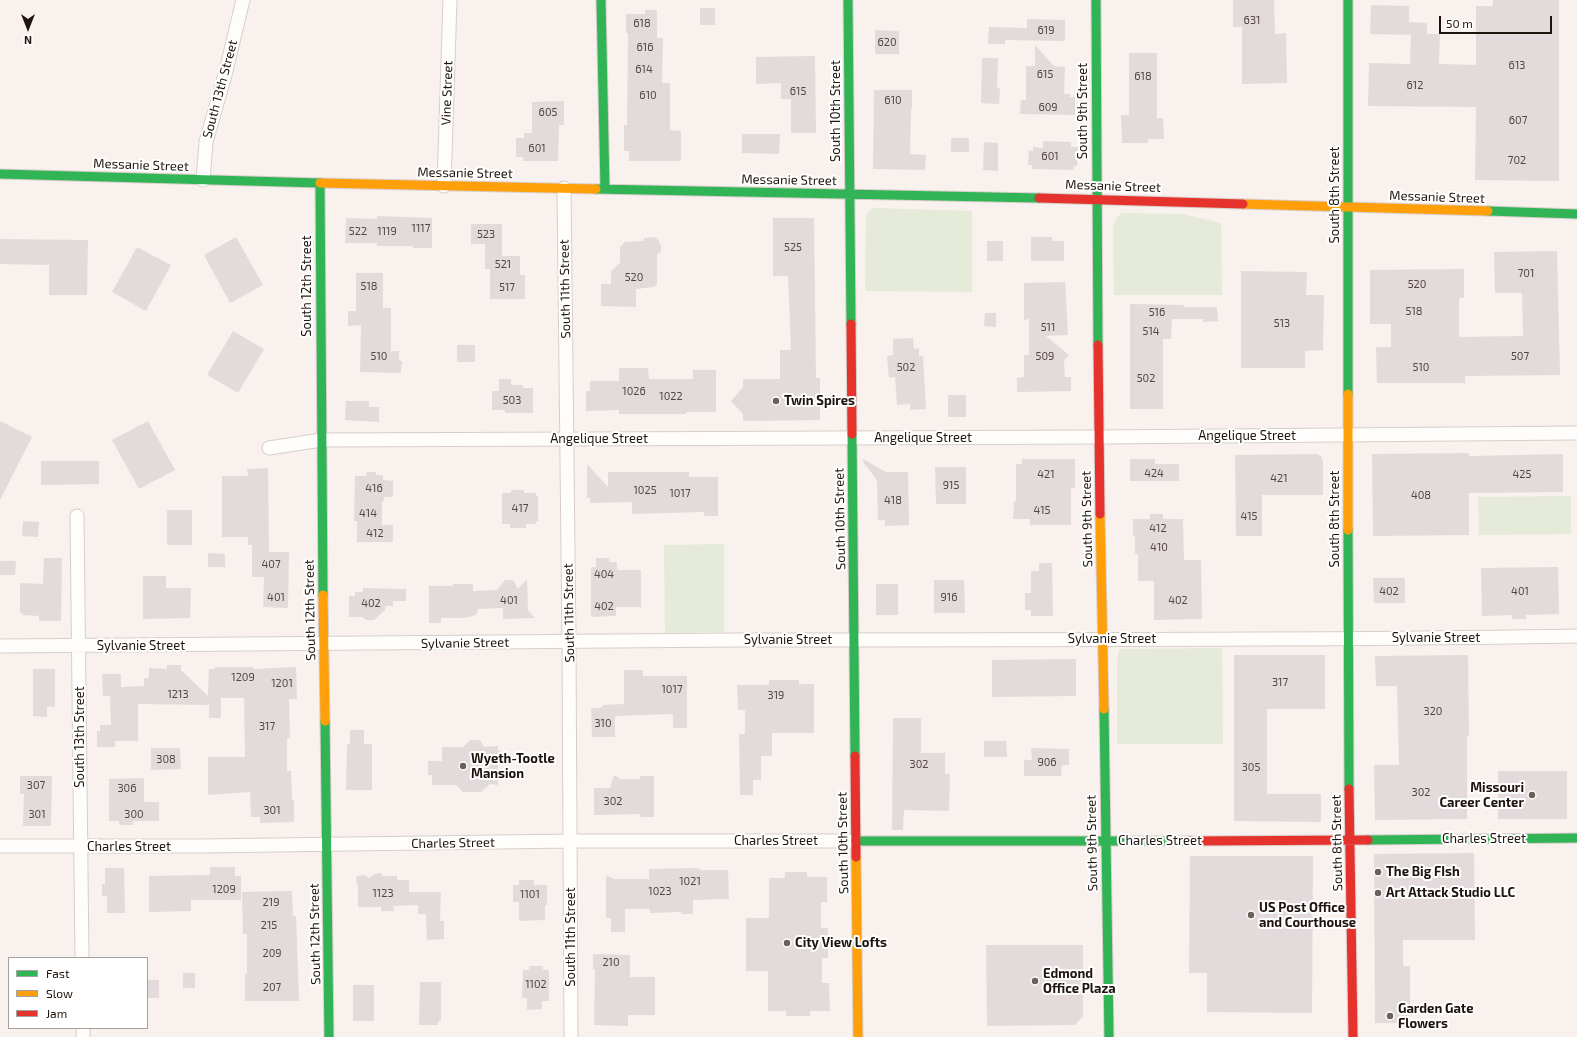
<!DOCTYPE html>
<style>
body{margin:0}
#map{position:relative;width:1577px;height:1037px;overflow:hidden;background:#f9f1ed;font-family:"Exo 2",sans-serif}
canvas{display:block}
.legend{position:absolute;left:8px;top:957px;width:140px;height:72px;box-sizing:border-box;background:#fff;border:1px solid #a5a19e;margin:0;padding:5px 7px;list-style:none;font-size:12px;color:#1f140d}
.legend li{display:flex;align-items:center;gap:8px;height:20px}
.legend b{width:20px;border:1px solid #a5a19e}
.north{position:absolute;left:8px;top:8px;width:40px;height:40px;-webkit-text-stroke:3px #fff;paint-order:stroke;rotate:180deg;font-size:11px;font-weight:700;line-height:16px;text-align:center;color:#1f140d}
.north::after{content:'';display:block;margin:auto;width:14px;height:18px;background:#1f140d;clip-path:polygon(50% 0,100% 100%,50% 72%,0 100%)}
.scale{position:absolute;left:1439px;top:16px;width:113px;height:18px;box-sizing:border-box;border:2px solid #1f140d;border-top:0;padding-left:5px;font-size:12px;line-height:14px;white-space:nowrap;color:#1f140d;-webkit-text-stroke:3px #fff;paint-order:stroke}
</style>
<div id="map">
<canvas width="1577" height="1037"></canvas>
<ul class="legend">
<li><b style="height:5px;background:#30b455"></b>Fast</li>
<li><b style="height:5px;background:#ff9f0a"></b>Slow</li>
<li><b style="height:5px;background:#e5322d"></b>Jam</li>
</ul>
<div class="north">N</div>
<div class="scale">50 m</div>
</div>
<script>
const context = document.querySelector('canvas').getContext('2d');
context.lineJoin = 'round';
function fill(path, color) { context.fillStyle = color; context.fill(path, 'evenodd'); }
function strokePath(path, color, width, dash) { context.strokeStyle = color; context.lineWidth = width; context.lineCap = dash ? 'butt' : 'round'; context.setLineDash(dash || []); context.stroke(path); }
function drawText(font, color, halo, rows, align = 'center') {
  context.font = font + ' "Exo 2",sans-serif'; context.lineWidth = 4; context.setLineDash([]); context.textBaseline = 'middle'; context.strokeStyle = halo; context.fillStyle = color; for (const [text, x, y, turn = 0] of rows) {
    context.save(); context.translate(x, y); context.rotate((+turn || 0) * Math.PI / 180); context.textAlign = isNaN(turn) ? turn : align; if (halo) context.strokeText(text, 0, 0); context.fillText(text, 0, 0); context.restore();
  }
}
const green = new Path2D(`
 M874 208 972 211V292L865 291 866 217 868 212Z
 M1122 213 1183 214 1221 223 1222 295H1114L1113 226 1117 218Z
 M1571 496V534L1479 535 1478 497Z
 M724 544V632L665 633 664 545Z
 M1222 648 1223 744H1117V661L1118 654 1120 649Z`);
const building = new Path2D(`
 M1233 0H1274L1275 34 1286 33 1287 83 1242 84V27H1233Z
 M1493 0H1559V181L1475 180 1476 107 1368 106 1369 63 1410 64 1411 35 1370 34 1371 5 1409 6V22L1427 23V34H1440L1439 64 1476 65V6H1493Z
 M700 8H715V25H700Z
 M645 10H657V38H663L662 83H670V130L681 131V161H629V151H624V125H627L628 33H626V14H645Z
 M1027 19 1065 20V41L1005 40V44H988L989 27 1027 28Z
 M875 30 899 31V54H875Z
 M1035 45 1054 66 1065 67 1064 94H1070V97H1075V115L1020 114 1021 100H1026V66H1035Z
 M1129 53H1157V118H1163L1164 139H1148V143H1122L1121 115H1129Z
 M815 56 816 133H791V99H781V83L756 84V57Z
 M982 58H998L997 88H1000L999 104 981 103Z
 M874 90H912V109H911L910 154 926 155 925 170 873 169Z
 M564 101V125H559L558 161H523V157H516V138H524V133H532V102Z
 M742 134H780L779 154 742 153Z
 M951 138H969V152H951Z
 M1043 141 1071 142V147H1078L1077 166H1074L1073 170 1032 169V165H1028L1029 150 1033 151V147L1043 148Z
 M984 142 998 143V171L983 170Z
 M377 216 432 218V248H413V246H377V243H345L346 218 377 219Z
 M773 218H814L816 378H820V420L743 421V414L731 401 743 387V379H780V350H791L788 276H773Z
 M471 224H502V256H520V275H525V299H490V269H485V244H471Z
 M236 237 263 285 230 303 204 255Z
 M655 237 659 241 661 246V252L657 254V284L654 287 636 289V307L601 306V284H611V271L620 263V247L625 242 644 241V238Z
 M1031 237H1052L1053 241H1064V261H1031Z
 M0 239 88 240 87 295H49V265L0 264Z
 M987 241H1003V261H987Z
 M137 247 171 265 146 311 112 292Z
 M1557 251 1560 375 1465 376V383H1377L1376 347H1391V324H1370V270L1464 269V298H1459V337L1523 336 1522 293H1495L1494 252Z
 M1241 271 1307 272 1306 295H1324L1323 350 1305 351V368H1241Z
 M356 273H383V308H391V351H399V361H402L401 373 360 372 361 325 348 326V311H356Z
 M1065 282 1068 335 1046 336 1069 355 1064 360 1065 377H1071V391L1017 392V378L1024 377V355H1029V319L1024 320V283Z
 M1130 304 1184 305V307H1217L1218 321 1203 322V319H1172L1171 339H1163V409H1130Z
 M985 313H996V327L984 326Z
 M233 331 264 349 238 393 207 375Z
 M913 338 914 349 919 348V356H923L926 409 910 410V404L897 405 895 377 889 378 887 356 893 355V339Z
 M457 345H475V362H457Z
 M619 368H648L649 379H693V370H716V412H686V414H619V410L586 411V391H590V381H619Z
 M499 379H511V385H523V388H533V413H505V410H492V391H499Z
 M948 395H966V417H948Z
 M346 401H369V407H379V422L345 420Z
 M0 421 32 437 0 500Z
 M148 421 175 470 139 489 112 440Z
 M1469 453V456L1563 454V492L1469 493V535L1373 536 1372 454Z
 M1317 454 1321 456 1323 461V495H1262V536H1236L1235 455Z
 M863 459 886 472H908L909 525 885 526V520H878L877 480 863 462Z
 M1022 459H1075V488H1071V525H1030V519H1013L1014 501H1016V464H1022Z
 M1130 459H1155V464H1179V481H1130Z
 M41 461H99V484L41 485Z
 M587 464 608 487V472H689V477H718V516H704V512L632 514V502L590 503V498H587Z
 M935 467H966V504H936Z
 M268 468 269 552H289L288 608 263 607 264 577H252V545H248V537H222V476H248L247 469Z
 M367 472H375L377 475H383V480L393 481V497H384V501H382V525H393V542H357V521H354L355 476H366Z
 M511 490H524V493H536V496H538V521H536V524H526V528H510V524H502V493H511Z
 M167 510H192V545H167Z
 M1150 514H1163V519H1183L1184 560H1201L1202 619 1154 620V581H1138V554H1135V536H1133V519H1150Z
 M23 521 39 522 38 537 22 536Z
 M208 553 225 554V567H208Z
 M44 558H62L61 621H39V616L23 615V613H20V583L43 584Z
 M596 558H609V562H617V570H641V607H616V616L591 617V567H596Z
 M0 561H16L15 575H0Z
 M1039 563H1052L1053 616H1031V610H1025V593H1031V571H1039Z
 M1558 567 1559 614 1526 615V619H1512V615L1482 616 1481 568Z
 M143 576H166V588H191L190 618 143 619Z
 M1373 578H1405V603H1374Z
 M527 579 528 610 535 618 503 619V608L478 609 477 614 473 616 465 618H441V623H429V586H453V584H473V591L497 590 505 580H513L518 589Z
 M934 580H964L965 613H934Z
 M876 584H898V615H876Z
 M363 588 406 589V601H393V606H385V610L374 620H366L362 617H349V596H355V592H363Z
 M1234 655H1325V709H1267V794H1321V822L1234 821Z
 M1468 655 1469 736H1467V819L1375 820 1374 765H1399L1397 686H1376L1375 656Z
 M1076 659V696L992 697V660Z
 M167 665H181V670L208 696 209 669H215V667H253V669L296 667 297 699H289L290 738H287V771H291L292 800H294V822L260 823V817H251L250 792 208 795V757H245L244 698H221V718H209V705L138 704V741H115V747H97V731H100V725H111L110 696H103L102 674H121V687L144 686V678H149V668L167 669Z
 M33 669H55V707L47 706V717L33 716Z
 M624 670H643V676H687V728H673V714L615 716V737H592L591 708H600L603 705 624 704Z
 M769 680H799V684H814V733H772V756H761V780H753V795H740L739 734H745V710H738L737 685H769Z
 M893 718H921V753H945V774H950L949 811 904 810 903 830H892Z
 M350 730H364V744H372V790H346L347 744H350Z
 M470 740H480L484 747 498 746V750L504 754 498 759V771L505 776 498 780V785L490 784 481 792H463L456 785H432V775H428V761H442V747H463Z
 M984 741H1006L1007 757H984Z
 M151 748H180L181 769 151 770Z
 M1031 748 1069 749V765H1062L1061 776H1024V760H1032Z
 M1498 771H1567V819H1498Z
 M614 775 621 779H640V776H654V817H640V814L594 815V788H610Z
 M20 776H52L51 826H23L24 794H20Z
 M144 778V802H159V821H133V825H119V821H109V779Z
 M1474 853 1475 940H1403V966H1410V1023H1375L1374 854Z
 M1190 856H1313L1312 1013 1207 1012V973H1189Z
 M210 867H235V876H241V900H191V911L149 912V876L210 875Z
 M105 868H124L125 913H107V896H102V884H105Z
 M695 868 700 869V870H728L729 899 693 900V914H681V912L650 913V909H625V932H611V918H606V875L614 879H649V869Z
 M785 872H807V877H827V902H821V928H828V958H822V983H829L830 1011H810V1016H786V1011H768V971H746V918H769V878H785Z
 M381 873 383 876H397V880H409V892H441L440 921H444V939L427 940 426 914H418V905L393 906 394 911H381V907H358V886L356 881 357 876 364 875 370 878 374 874Z
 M519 880H534V885H547V905H545V920L519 921V902H513V885H519Z
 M292 891 293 916H296L299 1001H245V974H247V934H243L242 892Z
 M986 945H1083V1016L1075 1025 987 1026Z
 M593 954 630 955V977H655V1015H628V1026L594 1025 595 969H593Z
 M529 966H543V970H549V1001H542V1009L527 1010V998H522L523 970H529Z
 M183 973H195V988H183Z
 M147 980H159V998H147Z
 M420 982H441V1021H438V1025H419Z
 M353 985H374V1021H353Z`);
const street = new Path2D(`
 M203 180 206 142 225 75 243 0
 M444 186 450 0
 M564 188 569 642 571 1037
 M269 448 321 440 1099 437 1577 433
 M77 516 82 958
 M0 646C246 645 491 641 737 640 1017 639 1297 641 1577 636
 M0 846H202L571 841H856
 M83 1028V1037`);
const fast = new Path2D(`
 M601 0 605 189
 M848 0 851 324
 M1096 0 1098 345
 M1348 0V394
 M0 174 320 183
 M320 183 323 595
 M596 189 1039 198
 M1488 211 1577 214
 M852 434 855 756
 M1348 530 1349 789
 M1104 709 1109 1037
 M325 721 329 1037
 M1368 840 1577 838
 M856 841H1187`);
const slow = new Path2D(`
 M320 183 596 189
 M1243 204 1488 211
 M1348 394V530
 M1100 514 1104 709
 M323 595 325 721
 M856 857 858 1037`);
const jam = new Path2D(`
 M1039 198 1243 204
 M851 324 852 434
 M1098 345 1100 514
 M855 756 856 857
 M1349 789 1353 1037
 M1187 841 1368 840`);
const markers = [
 [776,401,4,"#6b615b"],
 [463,766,4,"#6b615b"],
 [1532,795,4,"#6b615b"],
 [1378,872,4,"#6b615b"],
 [1378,893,4,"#6b615b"],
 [1251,915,4,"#6b615b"],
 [787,943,4,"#6b615b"],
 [1035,981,4,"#6b615b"],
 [1390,1016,4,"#6b615b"]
];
const numberNames = [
 ["631",1252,20],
 ["618",642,23],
 ["619",1046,30],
 ["620",887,42],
 ["616",645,47],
 ["613",1517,65],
 ["614",644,69],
 ["615",1045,74],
 ["618",1143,76],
 ["612",1415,85],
 ["615",798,91],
 ["610",648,95],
 ["610",893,100],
 ["609",1048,107],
 ["605",548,112],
 ["607",1518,120],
 ["601",537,148],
 ["601",1050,156],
 ["702",1517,160],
 ["1117",421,228],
 ["522",358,231],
 ["1119",387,231],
 ["523",486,234],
 ["525",793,247],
 ["521",503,264],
 ["701",1526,273],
 ["520",634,277],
 ["520",1417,284],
 ["518",369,286],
 ["517",507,287],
 ["518",1414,311],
 ["516",1157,312],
 ["513",1282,323],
 ["511",1048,327],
 ["514",1151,331],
 ["510",379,356],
 ["509",1045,356],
 ["507",1520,356],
 ["502",906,367],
 ["510",1421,367],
 ["502",1146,378],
 ["1026",634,391],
 ["1022",671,396],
 ["503",512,400],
 ["424",1154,473],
 ["421",1046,474],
 ["425",1522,474],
 ["421",1279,478],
 ["915",951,485],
 ["416",374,488],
 ["1025",645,490],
 ["1017",680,493],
 ["408",1421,495],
 ["418",893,500],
 ["417",520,508],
 ["415",1042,510],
 ["414",368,513],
 ["415",1249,516],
 ["412",1158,528],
 ["412",375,533],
 ["410",1159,547],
 ["407",271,564],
 ["404",604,574],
 ["402",1389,591],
 ["401",1520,591],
 ["401",276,597],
 ["916",949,597],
 ["401",509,600],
 ["402",1178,600],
 ["402",371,603],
 ["402",604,606],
 ["1209",243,677],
 ["317",1280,682],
 ["1201",282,683],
 ["1017",672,689],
 ["1213",178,694],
 ["319",776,695],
 ["320",1433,711],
 ["310",603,723],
 ["317",267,726],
 ["308",166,759],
 ["906",1047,762],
 ["302",919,764],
 ["305",1251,767],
 ["307",36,785],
 ["306",127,788],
 ["302",1421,792],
 ["302",613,801],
 ["301",272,810],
 ["301",37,814],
 ["300",134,814],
 ["1021",690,881],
 ["1209",224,889],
 ["1023",660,891],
 ["1123",383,893],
 ["1101",530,894],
 ["219",271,902],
 ["215",269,925],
 ["209",272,953],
 ["210",611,962],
 ["1102",536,984],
 ["207",272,987]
];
const streetNames = [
 ["South 13th Street",220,89,-75],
 ["Vine Street",447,93,-88],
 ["South 10th Street",836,111,-90],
 ["South 9th Street",1083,111,-90],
 ["Messanie Street",141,165,2],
 ["Messanie Street",465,173,1],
 ["Messanie Street",789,180,1],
 ["Messanie Street",1113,186,2],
 ["South 8th Street",1335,195,-90],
 ["Messanie Street",1437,197,2],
 ["South 12th Street",307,286,-90],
 ["South 11th Street",565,289,-91],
 ["Angelique Street",1247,436],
 ["Angelique Street",923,438],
 ["Angelique Street",599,439],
 ["South 10th Street",840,519,-91],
 ["South 9th Street",1087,519,-91],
 ["South 8th Street",1335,519,-90],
 ["South 12th Street",310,610,-91],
 ["South 11th Street",569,613,-91],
 ["Sylvanie Street",1436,638],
 ["Sylvanie Street",1112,639],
 ["Sylvanie Street",788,640],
 ["Sylvanie Street",465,643,-1],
 ["Sylvanie Street",141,646],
 ["South 13th Street",80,737,-90],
 ["Charles Street",1484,839],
 ["Charles Street",776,841],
 ["Charles Street",1160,841],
 ["Charles Street",453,843,-1],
 ["South 10th Street",843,843,-91],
 ["South 9th Street",1092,843,-91],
 ["South 8th Street",1337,843,-91],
 ["Charles Street",129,847],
 ["South 12th Street",315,934,-91],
 ["South 11th Street",571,937,-90]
];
const poiNames = [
 ["Twin Spires",784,401],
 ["Wyeth-Tootle",471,759],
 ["Mansion",471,774],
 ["Missouri",1524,788,"right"],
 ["Career Center",1524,803,"right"],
 ["The Big FIsh",1386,872],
 ["Art Attack Studio LLC",1386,893],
 ["US Post Office",1259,908],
 ["and Courthouse",1259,923],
 ["City View Lofts",795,943],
 ["Edmond",1043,974],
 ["Office Plaza",1043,989],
 ["Garden Gate",1398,1009],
 ["Flowers",1398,1024]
];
fill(green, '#e5ebd8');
fill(building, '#e3dadc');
strokePath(street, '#d8cec9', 15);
strokePath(fast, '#d8cec9', 11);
strokePath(slow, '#d8cec9', 11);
strokePath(jam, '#d8cec9', 11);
strokePath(street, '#fefdfc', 13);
strokePath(fast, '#30b455', 9);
strokePath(slow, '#ff9f0a', 9);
strokePath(jam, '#e5322d', 9);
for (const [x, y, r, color] of markers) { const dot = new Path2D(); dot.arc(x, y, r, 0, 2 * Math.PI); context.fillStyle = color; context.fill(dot); strokePath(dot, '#fff', 1.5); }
drawText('11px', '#514642', null, numberNames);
drawText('13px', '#1f140d', '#fff', streetNames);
drawText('bold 13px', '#1f140d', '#fff', poiNames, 'left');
</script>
